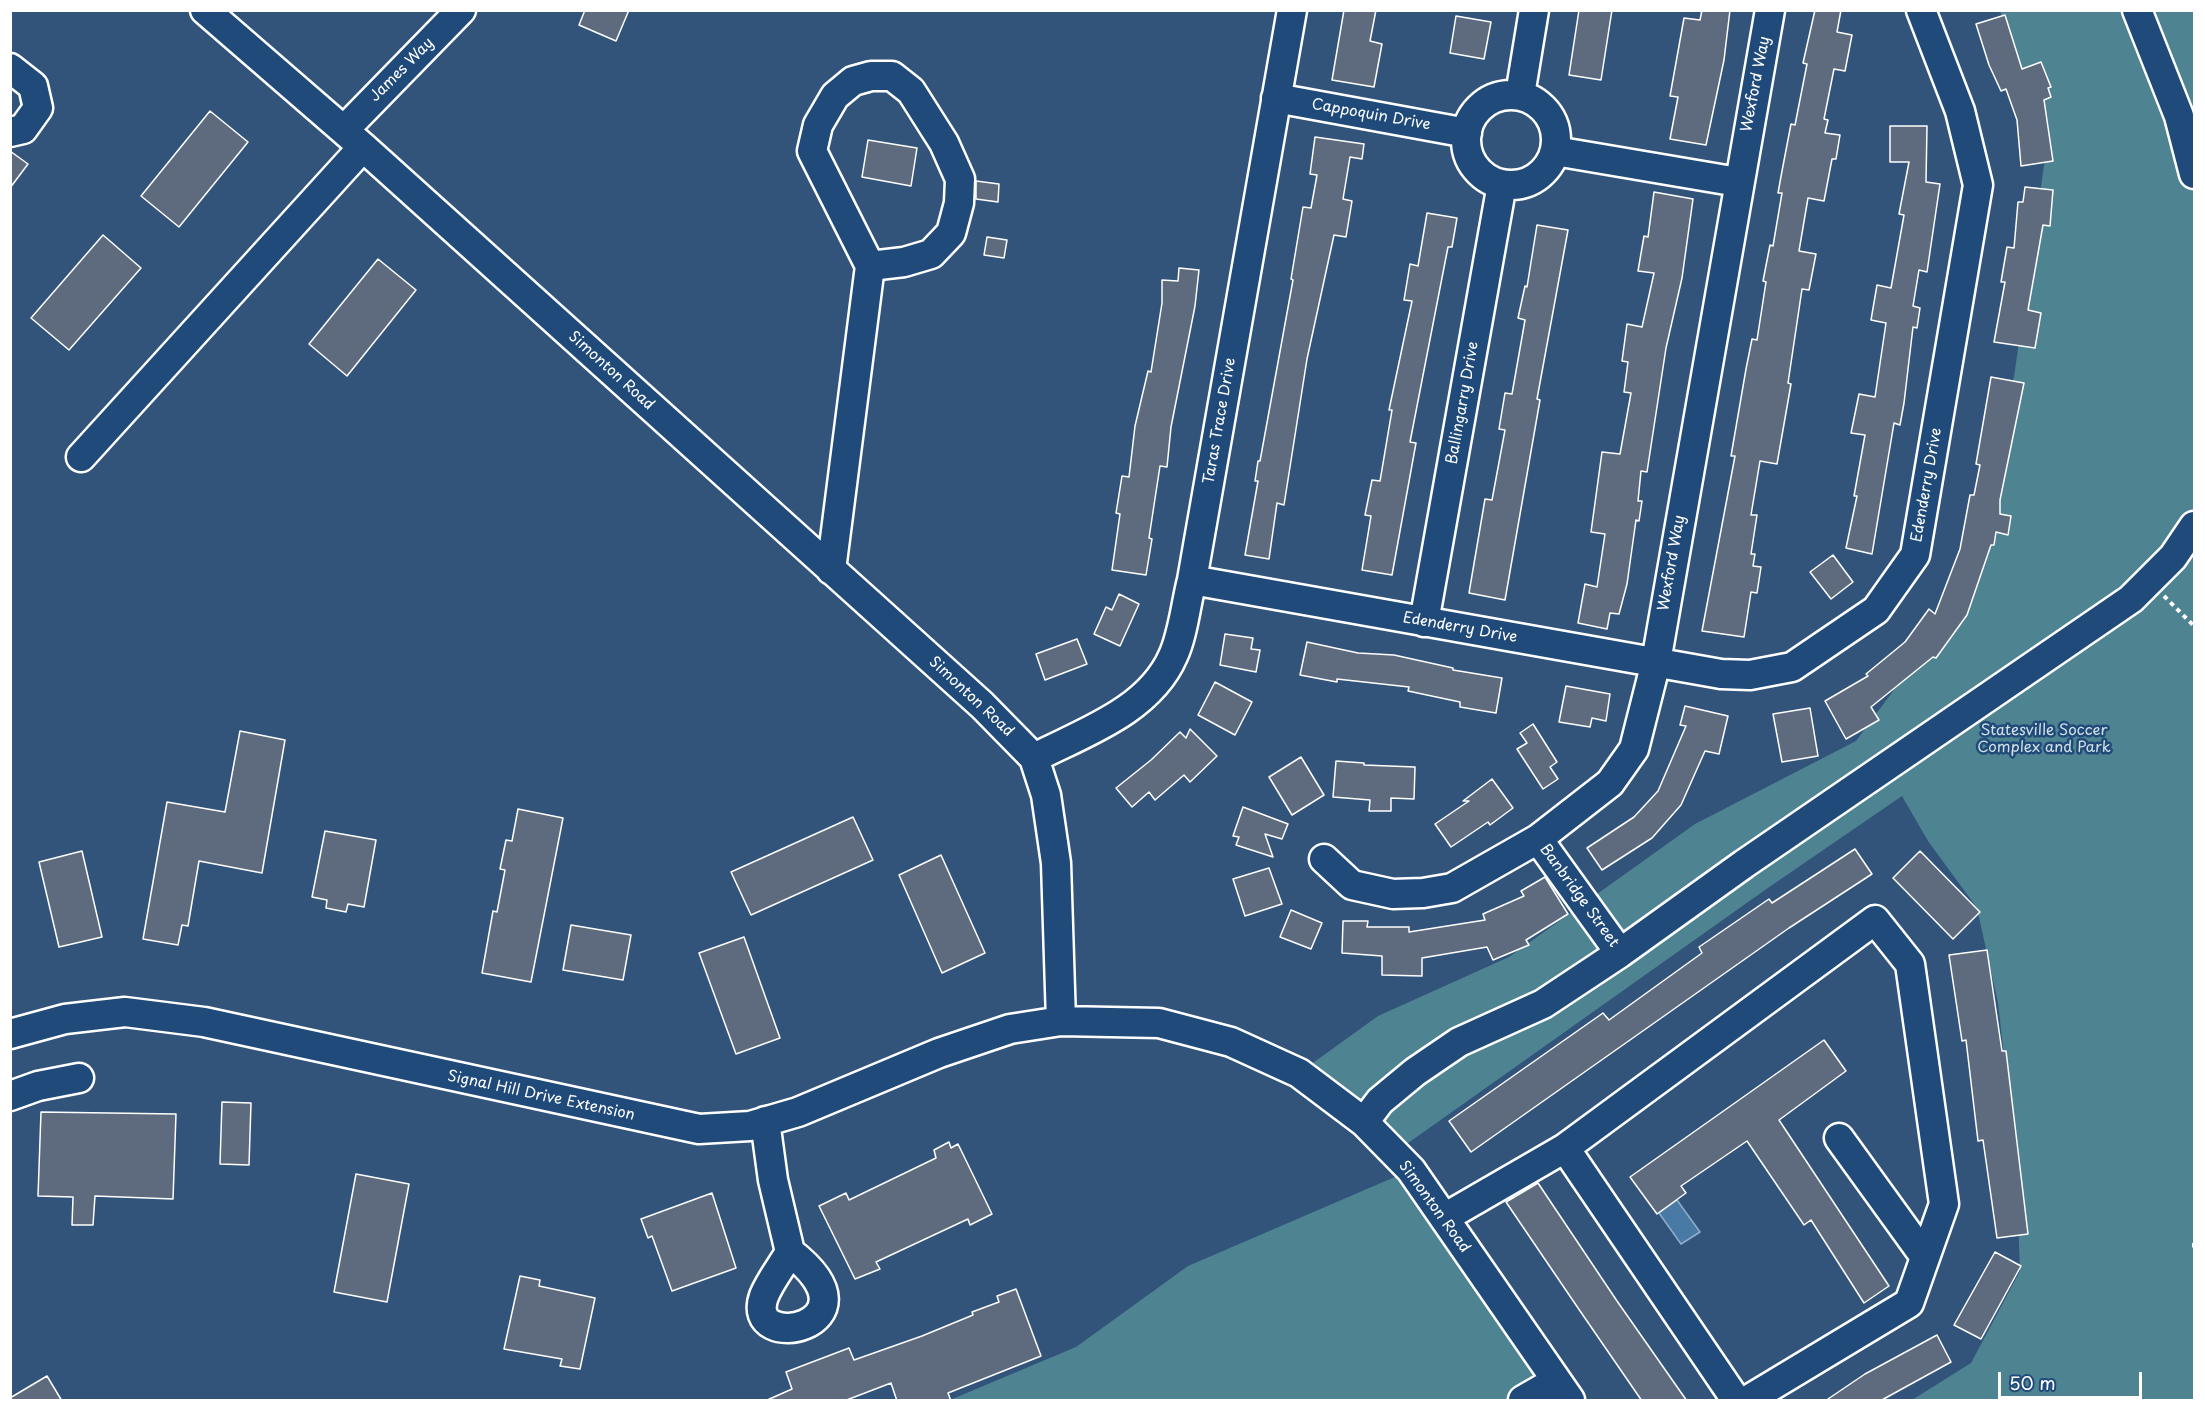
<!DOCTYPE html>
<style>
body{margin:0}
#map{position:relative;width:2205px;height:1411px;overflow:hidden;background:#32547b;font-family:"Playpen Sans",sans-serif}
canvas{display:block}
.frame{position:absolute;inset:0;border:12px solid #fff;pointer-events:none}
.scale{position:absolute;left:1998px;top:1372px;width:144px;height:27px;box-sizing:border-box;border:3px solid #fff;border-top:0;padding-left:8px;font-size:18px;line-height:21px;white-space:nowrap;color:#fff;-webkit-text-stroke:4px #1f4a7a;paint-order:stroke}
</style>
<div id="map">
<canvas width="2205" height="1411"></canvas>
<div class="frame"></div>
<div class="scale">50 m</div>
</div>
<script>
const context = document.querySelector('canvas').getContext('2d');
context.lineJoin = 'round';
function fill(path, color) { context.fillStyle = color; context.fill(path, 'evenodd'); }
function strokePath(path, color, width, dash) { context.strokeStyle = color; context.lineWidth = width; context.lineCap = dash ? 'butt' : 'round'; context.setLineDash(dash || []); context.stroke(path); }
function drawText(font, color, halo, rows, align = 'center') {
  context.font = font + ' "Playpen Sans",sans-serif'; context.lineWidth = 5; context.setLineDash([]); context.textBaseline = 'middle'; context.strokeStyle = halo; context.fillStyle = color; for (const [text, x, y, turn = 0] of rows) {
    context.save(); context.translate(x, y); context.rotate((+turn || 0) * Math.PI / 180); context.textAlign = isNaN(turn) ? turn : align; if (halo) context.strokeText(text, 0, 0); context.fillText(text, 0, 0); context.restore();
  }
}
const green = new Path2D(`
 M2000 11H2194V1400H1912L1971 1363 2020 1271 2016 1162 1998 1003 1977 908 1928 841 1902 796 1765 890 1394 1153 1299 1073 1378 1016 1509 957 1695 824 1856 741 1939 629 2014 377 2047 144Z
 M1411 1170 1578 1400H950L1076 1347 1188 1266Z`);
const water = new Path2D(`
 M1677 1200 1700 1232 1681 1244 1659 1213Z`);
const building = new Path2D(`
 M585 10H629L616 41 579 25Z
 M1344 10H1376L1370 41 1382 44 1374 87 1332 80Z
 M1579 10H1612L1601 80 1569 75Z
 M1702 10H1730L1724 60 1706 145 1670 139 1678 97 1670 96 1684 18 1700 20Z
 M1815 10H1841L1837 32 1852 35 1845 71 1834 69 1824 119 1828 120 1825 133 1840 135 1836 159H1832L1824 201 1808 198 1799 251 1816 254 1809 290 1802 289 1788 383 1791 384 1777 464 1760 461 1751 515H1757L1751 554H1755L1753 566 1761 567 1757 593 1751 592 1744 637 1702 631 1735 456H1731L1746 369 1752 339 1757 340 1766 282 1763 281 1770 245 1773 246 1782 193H1778L1782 171 1791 124 1795 125 1807 64 1803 63Z
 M2005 15 2022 69 2041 62 2051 87 2048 88 2051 97 2044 100 2053 161 2021 166 2017 120 2006 89 2001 91 1989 65 1976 24Z
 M1456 16 1491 22 1484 59 1450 53Z
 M210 111 248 142 179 227 141 196Z
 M1890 126H1927L1926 182 1940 184 1927 272 1919 270 1913 306 1920 308 1917 328 1913 327 1904 403 1900 425 1894 423 1872 554 1846 548 1857 496H1854L1865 435 1851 433 1859 394 1875 397 1886 323 1871 320 1877 285 1891 288 1904 215 1899 214 1909 162H1890Z
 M1315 137 1364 144 1362 159 1350 157 1343 199 1352 201 1346 237 1334 235 1307 359 1284 505 1277 503 1269 559 1245 555 1258 481H1255L1258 461H1260L1293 280 1291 279 1303 207 1311 208 1317 175 1310 174Z
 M868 140 917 148 911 186 862 177Z
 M10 151 28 164 10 188Z
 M976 181 999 184 998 202 976 199Z
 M2025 187 2053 190 2050 226 2043 225 2028 310 2041 313 2035 348 1994 342 2005 282H2001L2007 247 2014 248 2018 202H2023Z
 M1654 192 1693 199 1682 278 1666 348 1647 472 1641 471 1638 501H1642L1639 521 1636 520 1627 584 1619 614 1610 613 1607 629 1578 623 1585 584 1597 587 1605 534 1591 532 1602 452 1620 454 1631 393 1624 392 1628 362 1622 361 1627 324 1642 327 1654 273 1638 271 1644 236 1648 237Z
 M1427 213 1457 218 1452 247H1448L1410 442 1416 443 1392 575 1362 570 1371 516 1365 515 1372 480 1380 481 1392 410H1389L1412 301 1404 300 1410 264 1418 266Z
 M1537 225 1568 230 1537 399 1540 400 1505 600 1469 593 1485 499 1492 500 1505 430 1499 429 1505 393 1512 394 1525 320 1518 318 1525 286 1527 287Z
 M103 235 141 268 69 350 31 318Z
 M987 237 1007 240 1004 258 984 255Z
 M378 259 416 290 347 376 309 344Z
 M1179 268 1199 270 1195 306 1171 427 1167 467 1160 466 1149 538 1152 539 1146 575 1112 570 1120 514 1116 513 1122 476 1129 477 1135 426 1148 371 1151 372 1162 303V280L1178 281Z
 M1991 377 2024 383 2000 500V514L2011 516 2008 535 1996 532 1994 545H1991L1967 615 1936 658 1933 657 1871 707 1879 720 1846 739 1825 701 1868 676 1866 674 1905 642 1929 609 1935 614 1960 549 1970 495H1974L1980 465 1976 464Z
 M1833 555 1853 582 1831 599 1810 572Z
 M1119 594 1139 604 1120 646 1094 634 1106 607 1112 610Z
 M1225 634 1253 638 1251 649 1260 650 1256 672 1220 665Z
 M1077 639 1087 664 1045 680 1036 654Z
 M1307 642 1358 653 1394 655 1453 668V670L1502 678 1496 713 1460 707V702L1408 691 1409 687 1337 679V682L1300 675Z
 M1215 682 1252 702 1235 735 1198 715Z
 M1566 686 1610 694 1606 721 1592 718 1590 727 1559 722Z
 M1685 706 1728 716 1719 754 1705 751 1681 805 1652 838 1602 870 1587 848 1634 817 1658 791 1686 726 1680 725Z
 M1810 708 1818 756 1782 762 1773 714Z
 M1533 724 1557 762 1550 767 1558 779 1543 789 1517 749 1527 743 1520 733Z
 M1190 729 1217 756 1190 782 1184 775 1155 800 1149 792 1132 807 1116 788 1151 760 1180 732 1186 738Z
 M240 731 285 740 262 873 199 861 188 926 182 925 178 945 143 939 167 802 225 812Z
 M1301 757 1324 795 1292 815 1269 777Z
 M1336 761 1364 763V765L1415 767 1414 799 1391 798V811H1369L1370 800 1333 797Z
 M1492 779 1513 808 1490 825 1488 822 1451 847 1435 824 1469 801H1463Z
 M1243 807 1288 824 1282 839 1265 834 1273 857 1236 845 1239 837 1233 836Z
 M518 809 563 818 531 982 482 973 493 911 497 912 505 870 500 869 506 840 512 841Z
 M853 817 873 860 751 915 731 872Z
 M325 831 376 840 364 907 348 904 346 912 326 908 327 900 312 897Z
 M1855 849 1872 874 1789 928 1471 1152 1449 1121 1603 1013 1609 1020 1702 953 1699 947 1769 899 1772 903Z
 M82 851 102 937 59 947 39 862Z
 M1920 851 1980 912 1953 939 1893 878Z
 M941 855 985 953 942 973 899 875Z
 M1269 868 1282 904 1245 916 1233 879Z
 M1545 877 1568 914 1526 940 1529 945 1493 960 1487 947 1422 958V976L1382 975V956L1342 953 1343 921H1368L1367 927H1409V932L1485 920 1483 914 1524 896 1521 891Z
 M1291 910 1322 923 1311 949 1280 937Z
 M571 925 631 935 623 980 563 970Z
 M744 937 780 1038 736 1054 699 953Z
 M1987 950 2002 1051H2006L2028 1234 1997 1238 1983 1140 1978 1141 1966 1040 1962 1041 1949 955Z
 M1824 1040 1846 1071 1779 1120 1889 1286 1864 1303 1811 1220 1804 1225 1747 1141 1681 1186 1686 1193 1657 1214 1630 1177Z
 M222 1102 251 1103 249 1165 220 1164Z
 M41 1112 176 1114 173 1199 95 1196 93 1225H72L73 1197 38 1196Z
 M949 1142 951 1148 958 1144 992 1214 970 1225 968 1219 876 1262 880 1269 855 1279 819 1206 846 1193 849 1200 936 1158 934 1150Z
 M356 1174 409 1184 387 1302 334 1292Z
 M1538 1183 1617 1301 1687 1401H1642L1578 1308 1506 1202Z
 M712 1193 736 1268 672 1291 652 1236 648 1238 641 1219Z
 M1995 1252 2021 1266 1981 1339 1954 1325Z
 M520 1276 540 1280 539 1286 595 1298 580 1369 560 1366 562 1359 504 1349Z
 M1016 1289 1041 1356 948 1393 951 1401H897L891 1383 844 1401H765L792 1389 786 1372 849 1348 854 1360 922 1336 973 1315 972 1312 999 1302 997 1296Z
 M1937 1335 1951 1362 1880 1401H1825L1865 1374Z
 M47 1376 62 1401H10V1398Z`);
const path = new Path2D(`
 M2164 596 2194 626
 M2194 1243V1248`);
const minor = new Path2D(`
 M205 10 363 147 982 705 1034 758 1046 795 1056 863 1061 1021
 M2137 10 2179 116 2194 174
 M10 68 33 86 38 108 23 129 10 132
 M1520 95 1534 10
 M1466 140a45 45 0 1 1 90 0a45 45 0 1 1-90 0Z
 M1276 98 1467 133
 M344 130 461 10
 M1555 151 1738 182
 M81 457 363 147
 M831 570 870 266 812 151 818 125 835 96 853 81 871 76H892L911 91 944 143 960 179 959 203 951 233 931 254 904 262 870 266
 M1192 580 1721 674 1750 675 1792 667 1876 610 1915 555 1978 185 1960 111 1921 10
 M1424 622 1502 184
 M1034 758C1083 733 1149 711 1173 656 1183 635 1186 603 1192 580L1292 10
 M1538 839 1620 953
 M1324 859 1352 885 1393 894 1423 893 1452 888 1538 839 1610 783 1634 749 1656 662 1770 10
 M10 1034 65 1019 125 1012 204 1022 699 1129 750 1126 798 1112 939 1053 1010 1029 1061 1021 1159 1023 1231 1042 1299 1073 1364 1122 1411 1170 1570 1400
 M10 1096 38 1086 79 1078
 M765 1121 773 1180 790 1252
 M1364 1122 1380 1101 1415 1072 1459 1042 1543 1004 1620 953 1744 864 2131 599 2173 557 2194 526
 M1839 1138 1925 1257
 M1444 1218 1565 1148
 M790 1252C887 1326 742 1356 764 1296 770 1281 782 1266 790 1252Z
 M1523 1400 1556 1381
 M1736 1400 1565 1148 1875 920 1910 964 1944 1204 1909 1303 1748 1400`);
const streetNames = [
 ["James Way",402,70,-45],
 ["Wexford Way",1756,84,-79],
 ["Cappoquin Drive",1371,115,10],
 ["Simonton Road",611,371,42],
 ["Ballingarry Drive",1463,403,-80],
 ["Taras Trace Drive",1220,421,-80],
 ["Edenderry Drive",1927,485,-80],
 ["Wexford Way",1672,563,-80],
 ["Edenderry Drive",1460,628,10],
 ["Simonton Road",971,697,43],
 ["Banbridge Street",1579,896,54],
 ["Signal Hill Drive Extension",541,1096,12],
 ["Simonton Road",1434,1207,54]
];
const parkNames = [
 ["Statesville Soccer",2044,731],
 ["Complex and Park",2044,748]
];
fill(green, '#4e8391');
fill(water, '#487aa5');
strokePath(water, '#91afc9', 1.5);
fill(building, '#5e6b7e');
strokePath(building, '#fff', 1.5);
strokePath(minor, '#fff', 33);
strokePath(path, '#fff', 4, [4.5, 4.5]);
strokePath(minor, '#1f4a7a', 28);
drawText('15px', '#fff', '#1f4a7a', streetNames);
drawText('15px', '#d3e0e4', '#1f4a7a', parkNames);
</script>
